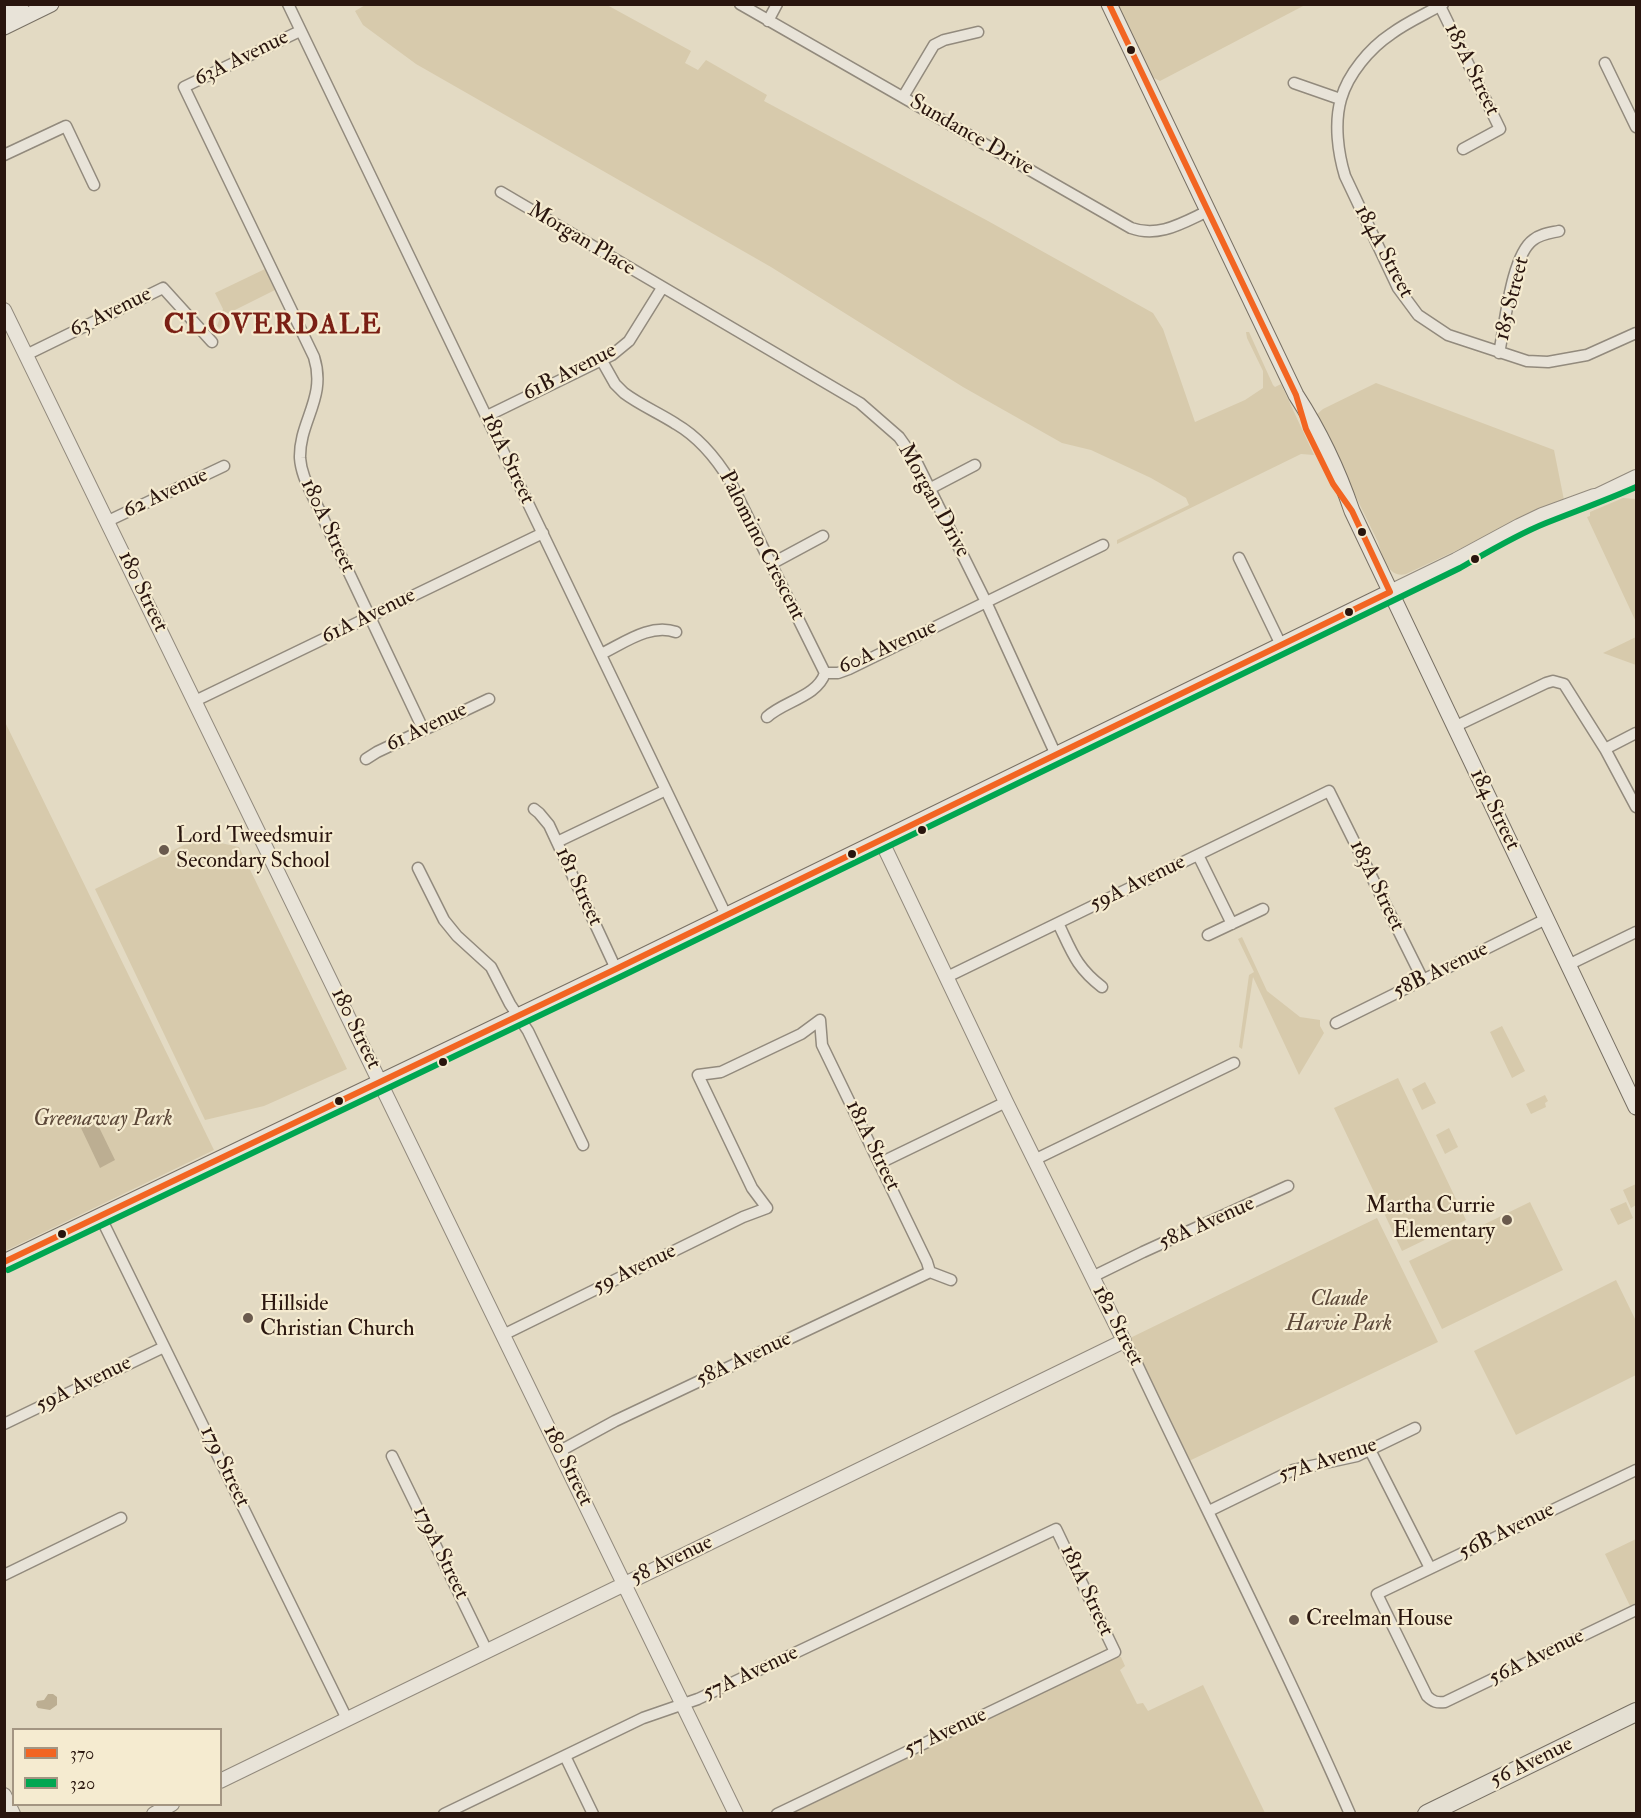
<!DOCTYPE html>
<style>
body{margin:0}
#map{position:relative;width:1641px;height:1818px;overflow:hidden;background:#e3dac3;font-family:"IM FELL Double Pica",serif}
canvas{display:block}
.frame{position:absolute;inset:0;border:6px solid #29150e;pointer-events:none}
.legend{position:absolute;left:12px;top:1728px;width:210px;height:78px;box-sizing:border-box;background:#f5ebd0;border:2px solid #a39582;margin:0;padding:8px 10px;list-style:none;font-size:18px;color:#29150e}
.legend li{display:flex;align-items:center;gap:12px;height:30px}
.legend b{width:30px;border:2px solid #a39582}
</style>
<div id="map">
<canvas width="1641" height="1818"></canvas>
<div class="frame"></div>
<ul class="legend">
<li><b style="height:8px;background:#f26522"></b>370</li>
<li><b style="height:8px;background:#00a651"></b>320</li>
</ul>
</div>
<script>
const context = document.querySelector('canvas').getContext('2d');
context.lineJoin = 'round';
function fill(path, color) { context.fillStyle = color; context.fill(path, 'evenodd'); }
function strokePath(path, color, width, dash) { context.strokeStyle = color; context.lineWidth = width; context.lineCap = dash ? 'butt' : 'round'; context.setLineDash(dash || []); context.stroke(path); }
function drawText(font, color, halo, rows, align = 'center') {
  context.font = font + ' "IM FELL Double Pica",serif'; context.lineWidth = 4.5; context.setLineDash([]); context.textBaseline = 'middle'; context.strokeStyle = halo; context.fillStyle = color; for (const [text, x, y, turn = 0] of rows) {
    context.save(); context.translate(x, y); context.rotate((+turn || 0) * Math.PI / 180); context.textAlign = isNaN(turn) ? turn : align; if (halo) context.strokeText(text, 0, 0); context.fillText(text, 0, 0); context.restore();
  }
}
const green = new Path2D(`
 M367 4 607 5 691 51 685 63 698 70 706 60 767 95 764 101 988 221 1153 313 1163 329 1195 422 1245 400 1263 388V371L1247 338 1246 332H1249L1273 385 1275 387 1281 384 1314 455 1301 454 1117 544V540L1189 505 1186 498 1151 478 1091 450 1062 443 963 387 771 267 416 64 363 25 355 11Z
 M1117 5H1305L1160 81 1152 77Z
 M265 269 275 290 225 315 220 328 217 326 223 309 215 293Z
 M1376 383 1554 450 1564 500 1406 574C1388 579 1382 555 1378 542L1316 415 1323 409Z
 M1623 498 1636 499V622L1587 517 1590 516V512Z
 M1636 637V665L1603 653Z
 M4 720 214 1150 5 1251H4Z
 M198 838 239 847 347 1069 264 1106 205 1120 95 889Z
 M1242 937 1267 991 1300 1017 1320 1020V1026L1324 1033 1299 1075 1253 977 1242 1049 1239 1047 1249 975 1254 972 1238 939Z
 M1502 1026 1525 1071 1512 1078 1490 1032Z
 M1398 1078 1466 1220 1402 1251 1334 1108Z
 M1425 1082 1436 1103 1422 1110 1412 1089Z
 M1545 1095 1548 1101 1545 1103 1546 1107 1531 1114 1526 1104Z
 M1449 1128 1458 1147 1445 1154 1436 1135Z
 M1636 1184V1205L1631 1208 1623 1190Z
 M1530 1202 1563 1270 1442 1329 1409 1261Z
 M1626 1202 1633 1218 1618 1225 1610 1209Z
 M1377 1218 1438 1342 1189 1461 1128 1339Z
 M1616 1280 1636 1321V1375L1516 1435 1474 1351Z
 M1636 1539V1603L1630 1606 1605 1554Z
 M1116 1656 1121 1657 1125 1666 1120 1670 1137 1704 1143 1703 1148 1711 1203 1685 1265 1813 783 1814Z`);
const water = new Path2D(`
 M96 1121 115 1160 100 1168 81 1128Z
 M48 1694H53L57 1697V1705L50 1710 38 1708 36 1705 37 1701 44 1700Z`);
const minor = new Path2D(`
 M288 4 726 915
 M740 4 1131 228C1159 238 1182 223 1208 211
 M1443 4C1426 14 1407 22 1391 34 1370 48 1348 74 1341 99 1334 123 1338 153 1345 176L1398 288 1418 315 1448 335 1527 361 1548 362 1587 355 1636 333
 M1440 6 1500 129 1463 149
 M768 21 777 4
 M300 31 184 87 314 357C327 398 299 421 300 458 301 473 308 486 314 499L423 729
 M1605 63 1636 127
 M1294 83 1340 99
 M903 97 934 45 944 40 978 32
 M4 155 66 126 94 185
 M501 192 860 403 899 437 916 461 986 602 1056 755
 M1499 353C1505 326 1511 256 1533 240 1540 234 1550 233 1559 231
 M26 355 163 288 212 342
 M602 361 615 384 624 393C640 405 659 413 676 424 700 438 716 458 730 481L825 673
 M487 416 612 355 629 341 662 288
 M931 488 975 465
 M108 521 224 466
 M1239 558 1281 645
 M771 564 823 536
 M601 654C624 643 650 623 676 632
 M825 673H838L849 669 1103 545
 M195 701 543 533
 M767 717C784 701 817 697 825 673
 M1454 727 1546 683 1553 681 1564 684 1605 749 1636 807
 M1605 749 1636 733
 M366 759 377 752 489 699
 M534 809 539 813 549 825 616 969
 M557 842 666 790
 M1198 855 1232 924
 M418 868 444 920 457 936 491 967 510 1004 528 1031 583 1145
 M1058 923C1072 952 1076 967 1102 987
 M1208 935 1263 909
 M1568 965 1636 932
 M947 977 1329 791 1423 980
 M820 1020 822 1045 927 1262 930 1272
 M1336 1023 1546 919
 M1034 1160 1234 1063
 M880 1163 1006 1102
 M100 1216 347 1719
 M930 1272 951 1280
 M1092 1277 1143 1252 1288 1186
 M503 1335 743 1217 767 1208 752 1188 698 1075 721 1072 801 1034 820 1020
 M1124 1341 1137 1364C1208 1514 1283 1661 1350 1814
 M4 1424 164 1347
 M1370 1450 1430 1568
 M560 1451 615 1421 930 1272
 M392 1456 487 1651
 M1636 1470 1377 1594 1427 1696C1433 1702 1437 1703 1445 1702L1636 1610
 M1209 1511 1293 1470 1357 1456 1415 1428
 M4 1575 121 1518
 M565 1756 593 1814
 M444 1814 643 1718 698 1699 1056 1529 1115 1652 777 1814`);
const tertiary = new Path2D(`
 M4 310 736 1814
 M1586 501 1636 477
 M1390 592 1456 560 1519 526 1542 515 1594 496
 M220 1781 1124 1341 1006 1102 881 840
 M4 1795 13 1814
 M154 1814 172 1804`);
const secondary = new Path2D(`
 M1109 4 1296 395C1320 432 1338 470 1352 511L1636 1107
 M4 12 21 4
 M4 27 51 4
 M4 1262 616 969 1390 592`);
const trunk = new Path2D(`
 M1427 1814 1636 1712`);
const bus1 = new Path2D(`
 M1109 4 1296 395 1306 429 1333 484 1352 511 1390 592
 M4 1262 616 969 1390 592`);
const bus2 = new Path2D(`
 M8 1270 620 977 1460 568C1488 552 1516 535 1546 523 1576 511 1607 500 1636 487`);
const markers = [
 [1131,50,5,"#29150e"],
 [1362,532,5,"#29150e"],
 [1475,559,5,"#29150e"],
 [1349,612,5,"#29150e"],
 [922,830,5,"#29150e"],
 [164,850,6,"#6a5a4d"],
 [852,854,5,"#29150e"],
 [443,1062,5,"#29150e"],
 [339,1101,5,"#29150e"],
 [1507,1220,6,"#6a5a4d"],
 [62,1234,5,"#29150e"],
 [248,1318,6,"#6a5a4d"],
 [1294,1620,6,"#6a5a4d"]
];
const streetNames = [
 ["63A Avenue",242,59,-26],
 ["185A Street",1471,70,64],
 ["Sundance Drive",971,136,30],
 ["Morgan Place",581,240,31],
 ["184A Street",1383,252,62],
 ["185 Street",1513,299,-76],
 ["63 Avenue",111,313,-26],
 ["61B Avenue",570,373,-27],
 ["181A Street",507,459,65],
 ["62 Avenue",166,494,-25],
 ["Morgan Drive",933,501,61],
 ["180A Street",327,526,65],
 ["Palomino Crescent",761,546,63],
 ["180 Street",142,592,64],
 ["61A Avenue",369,617,-26],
 ["60A Avenue",888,648,-24],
 ["61 Avenue",427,728,-26],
 ["184 Street",1494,810,64],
 ["59A Avenue",1138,884,-26],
 ["183A Street",1376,886,64],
 ["181 Street",578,887,65],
 ["58B Avenue",1441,971,-26],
 ["180 Street",355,1029,64],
 ["181A Street",872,1146,64],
 ["58A Avenue",1207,1224,-24],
 ["59 Avenue",635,1270,-26],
 ["182 Street",1117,1326,63],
 ["58A Avenue",744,1360,-25],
 ["59A Avenue",84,1385,-26],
 ["57A Avenue",1328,1461,-18],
 ["180 Street",567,1466,64],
 ["179 Street",224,1467,64],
 ["56B Avenue",1507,1532,-26],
 ["179A Street",440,1553,64],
 ["58 Avenue",672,1561,-26],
 ["181A Street",1086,1591,65],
 ["56A Avenue",1537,1658,-26],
 ["57A Avenue",751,1674,-25],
 ["57 Avenue",946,1733,-25],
 ["56 Avenue",1532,1763,-26]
];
const poiNames = [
 ["Lord Tweedsmuir",176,837],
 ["Secondary School",176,862],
 ["Martha Currie",1495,1207,"right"],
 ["Elementary",1495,1232,"right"],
 ["Hillside",260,1305],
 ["Christian Church",260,1330],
 ["Creelman House",1306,1620]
];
const parkNames = [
 ["Greenaway Park",103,1120],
 ["Claude",1339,1300],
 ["Harvie Park",1339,1325]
];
const districtNames = [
 ["CLOVERDALE",273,327]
];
fill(green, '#d7caac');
fill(water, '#bcae92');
strokePath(minor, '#928a7d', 13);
strokePath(tertiary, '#928a7d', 16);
strokePath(secondary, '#787064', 17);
strokePath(trunk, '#787064', 20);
strokePath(minor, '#e8e3d8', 10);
strokePath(tertiary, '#e8e3d8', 14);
strokePath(secondary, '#e8e3d8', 15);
strokePath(trunk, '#e4dfd2', 18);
strokePath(bus1, '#f26522', 6);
strokePath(bus2, '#00a651', 6);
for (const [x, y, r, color] of markers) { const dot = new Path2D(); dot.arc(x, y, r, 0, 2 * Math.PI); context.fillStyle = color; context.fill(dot); strokePath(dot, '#f5ebd0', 2); }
drawText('22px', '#29150e', '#f5ebd0', streetNames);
drawText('22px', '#29150e', '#f5ebd0', poiNames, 'left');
drawText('italic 22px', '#5b4738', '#f5ebd0', parkNames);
context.letterSpacing = '1.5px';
drawText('bold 28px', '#7a1f14', '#f5ebd0', districtNames);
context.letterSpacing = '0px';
</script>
